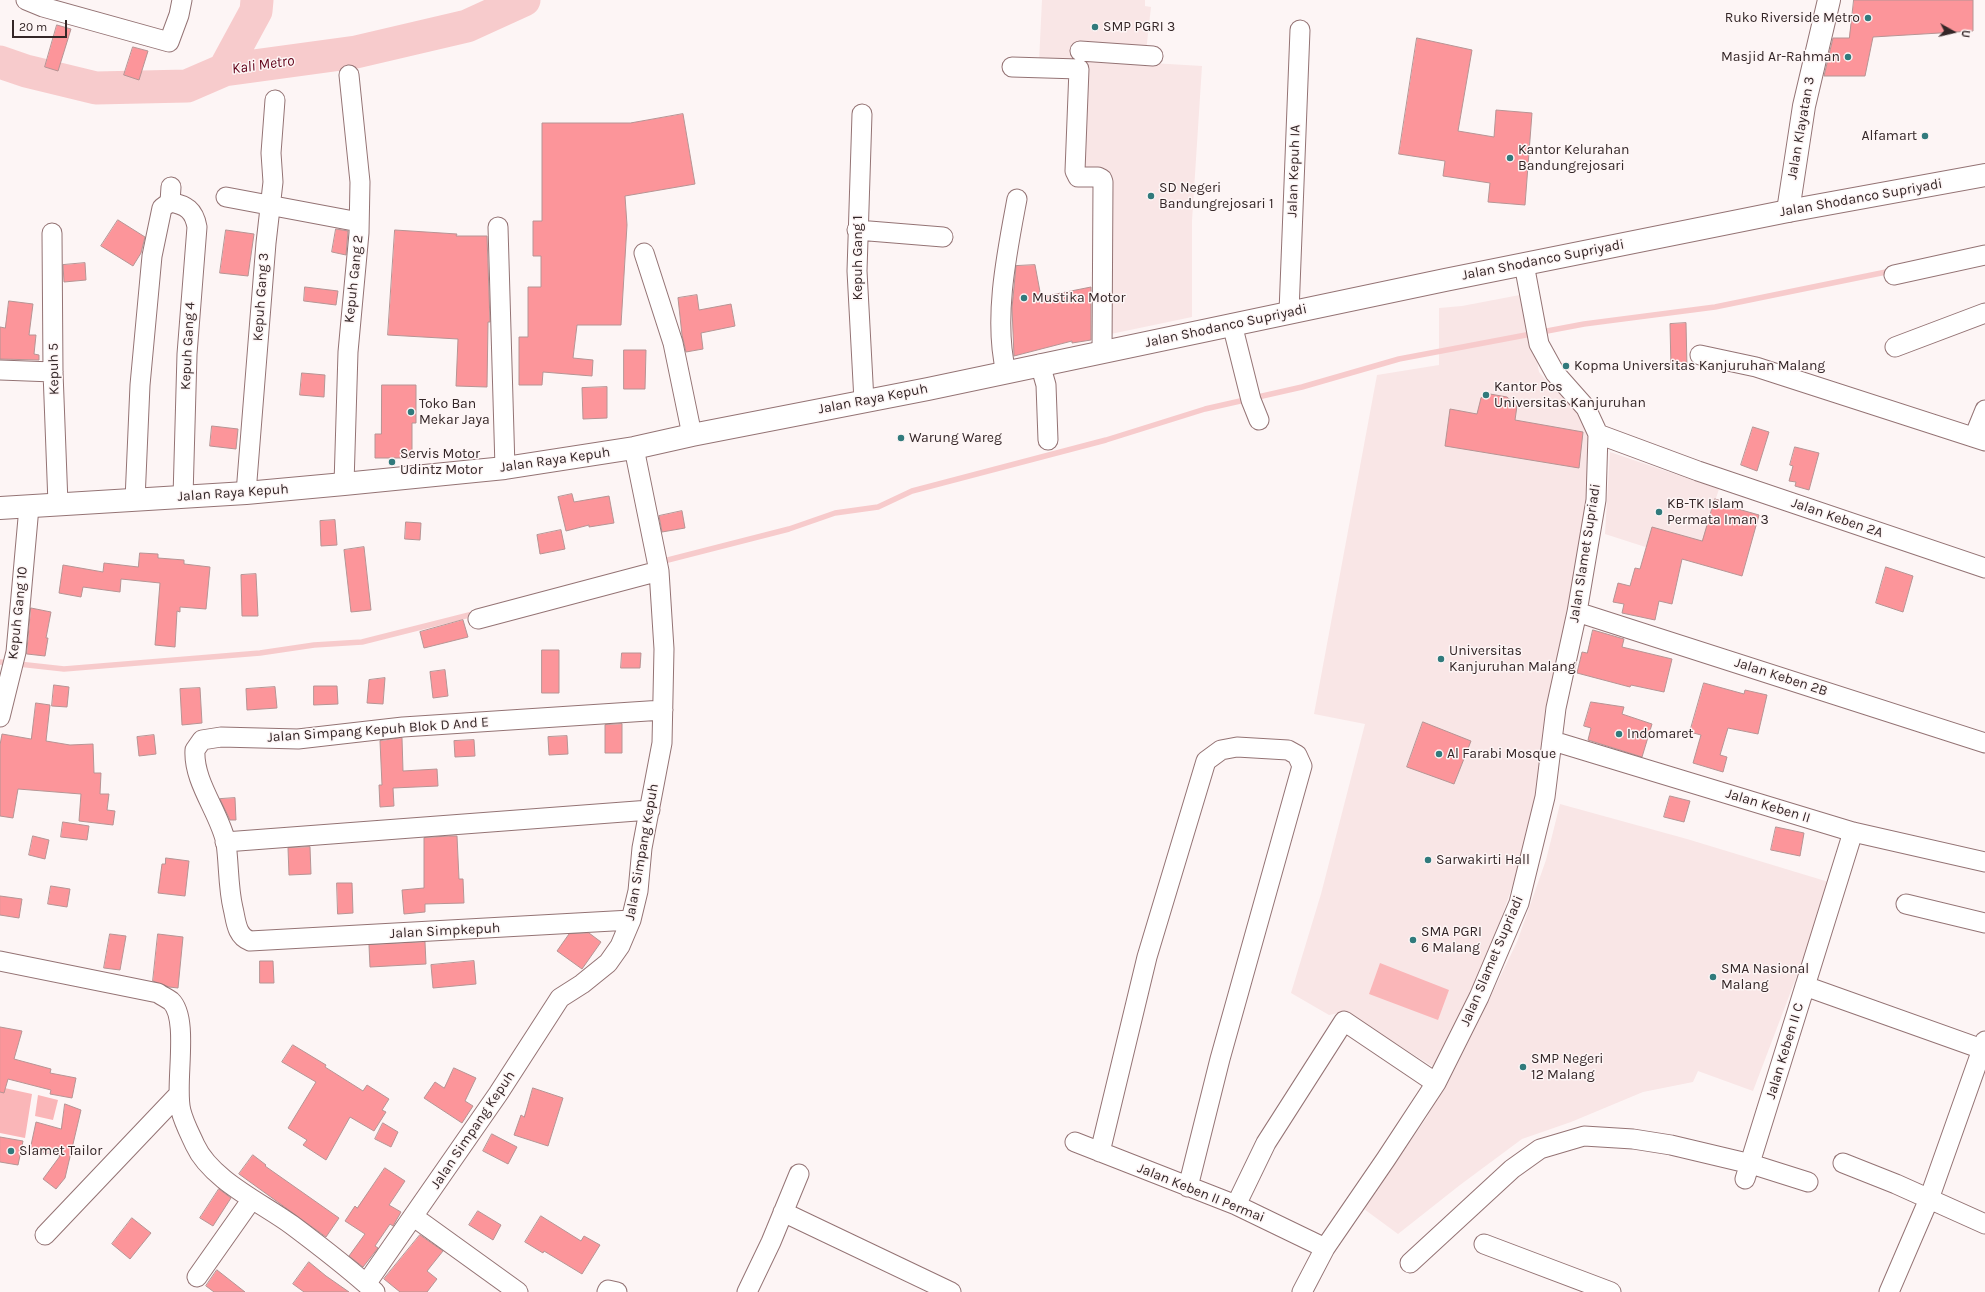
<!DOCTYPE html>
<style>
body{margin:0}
#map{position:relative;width:1985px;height:1292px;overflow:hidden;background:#fdf5f5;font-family:Karla,sans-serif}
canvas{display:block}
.north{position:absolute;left:1933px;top:12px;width:40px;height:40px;-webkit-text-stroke:3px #fdf5f5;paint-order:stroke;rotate:98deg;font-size:11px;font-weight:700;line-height:16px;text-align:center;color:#342627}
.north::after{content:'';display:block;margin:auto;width:14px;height:18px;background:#342627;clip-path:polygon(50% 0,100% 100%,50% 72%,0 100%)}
.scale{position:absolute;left:12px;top:20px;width:55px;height:18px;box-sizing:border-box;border:2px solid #342627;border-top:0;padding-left:5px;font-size:12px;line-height:14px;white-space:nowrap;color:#342627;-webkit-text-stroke:3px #fdf5f5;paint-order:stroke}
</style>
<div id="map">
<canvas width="1985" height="1292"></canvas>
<div class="north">U</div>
<div class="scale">20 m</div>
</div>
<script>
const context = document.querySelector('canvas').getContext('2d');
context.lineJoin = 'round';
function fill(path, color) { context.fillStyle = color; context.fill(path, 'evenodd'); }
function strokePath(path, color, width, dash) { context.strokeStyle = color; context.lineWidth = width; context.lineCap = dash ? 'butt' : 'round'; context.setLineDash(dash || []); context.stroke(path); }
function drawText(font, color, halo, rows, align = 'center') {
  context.font = font + ' Karla,sans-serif'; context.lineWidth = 3; context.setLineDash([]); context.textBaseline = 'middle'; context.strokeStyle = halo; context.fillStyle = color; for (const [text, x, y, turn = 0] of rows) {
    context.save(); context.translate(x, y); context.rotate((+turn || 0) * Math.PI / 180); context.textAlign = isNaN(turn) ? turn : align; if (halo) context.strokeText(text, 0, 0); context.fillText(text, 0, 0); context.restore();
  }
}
const built = new Path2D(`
 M1042 0H1145V6L1151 7 1146 52 1078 47 1076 64 1039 62Z
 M1085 55 1152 63 1202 66 1192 221V317L1106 335 1107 245 1110 172 1080 171Z
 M1525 294 1539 372 1551 386 1569 402 1588 429 1591 461 1581 535 1549 708 1540 786 1528 842 1486 961 1435 1068 1345 1012 1329 1015 1291 993 1321 894 1365 724 1314 714 1377 375 1439 365V308L1462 306Z
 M1610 452 1719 489 1695 563 1605 534Z
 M1560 804 1687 839 1832 883 1753 1091 1698 1071 1693 1082 1643 1092 1571 1122 1522 1139 1460 1185 1398 1234 1364 1209 1427 1117 1480 1018 1517 942 1546 860Z`);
const green = new Path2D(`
 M1380 963 1449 990 1438 1020 1369 994Z
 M0 1087 32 1094 25 1138 0 1133Z
 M38 1095 58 1100 53 1120 35 1116Z`);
const stream = new Path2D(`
 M660 562 789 529 835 513 878 507 912 491 1106 440 1205 409 1302 387 1399 359 1584 324 1715 307 1891 271
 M0 662 64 669 260 653 314 645 362 642 477 613`);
const river = new Path2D(`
 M0 62 26 71 96 88 187 86 224 70 356 52 467 26 524 0
 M224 70 256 11 257 0`);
const building = new Path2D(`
 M1854 0H1973V31L1873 37 1865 76H1824L1833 38H1849Z
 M57 25 71 29 58 71 45 67Z
 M1417 38 1472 50 1458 131 1494 137 1496 110 1532 113 1525 205 1488 202 1490 183 1443 176 1445 161 1399 154Z
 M133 47 148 51 139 80 124 75Z
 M683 114 695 184 625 196 627 225 621 325H577L573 358 593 360 592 376 543 372 542 385H519V337H528V287H541V256H533V221H542V123H630Z
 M118 220 145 237 141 253 133 266 101 246Z
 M336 229 348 231 346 255 332 252Z
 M226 230 254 234 248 276 220 273Z
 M395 230 457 234 456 236H487L490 322H488L487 387 456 386 458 339 388 335Z
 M85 263 86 280 64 282 63 265Z
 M1035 265 1041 297 1091 287V340L1072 343V341L1014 356 1012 308 1016 266Z
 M305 287 338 291 336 305 304 301Z
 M697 295 699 310 731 304 735 326 701 333 703 349 686 352 682 335 678 298Z
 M9 301 33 304 29 335H36L34 354 39 355V360L0 359V327L5 328Z
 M1686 323 1687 368H1671L1670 324Z
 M624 350H646L645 389H624Z
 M302 373 325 375 324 397 300 395Z
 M382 385H416V423H412V458H375V434H381Z
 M607 387V418L583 419 582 388Z
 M1490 394 1507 397 1517 406 1515 420 1583 432 1579 468 1445 446 1450 409 1477 414 1481 398Z
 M212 426 238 429 236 449 210 446Z
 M1753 427 1769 432 1757 471 1741 465Z
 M1795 447 1819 453 1809 490 1795 486 1796 482 1789 481 1793 466 1790 465Z
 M572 494 574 502 609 496 614 523 589 527V525L566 531 558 497Z
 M1715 499 1732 504 1731 507 1759 515 1742 576 1682 559 1672 604 1659 601 1655 620 1622 613 1624 604 1613 602 1618 583 1630 586 1635 568 1640 569 1652 527 1702 541Z
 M682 511 685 528 662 532 659 516Z
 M335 520 337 545 321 546 320 521Z
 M406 522 421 523 420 540 405 539Z
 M561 530 565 549 540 554 537 535Z
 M364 547 371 610 351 612 344 550Z
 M140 553 158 554V558L184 560V564L210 567 206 609 180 607V612L177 611 175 647 155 645 160 583 121 579 120 592 83 587 81 597 59 593 63 565 103 572 104 563 138 567Z
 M1886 567 1913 576 1903 612 1876 603Z
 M256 574 258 616H242L241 575Z
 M31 608 51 612 46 638H48L45 656 27 654Z
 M463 620 468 637 424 648 420 632Z
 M1593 630 1624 639 1622 647 1672 659 1664 692 1631 685 1630 687 1577 673 1582 652 1587 653Z
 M542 650H559V693H542Z
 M622 653H641L640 668H621Z
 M445 670 448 696 433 698 430 672Z
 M385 678 383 704 367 703 369 680Z
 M1704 683 1744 694 1745 690 1767 695 1758 734 1728 728 1720 755 1727 757 1723 772 1693 763 1701 735 1690 732Z
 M54 685 69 687 67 707 52 706Z
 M314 686H337L338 704 314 705Z
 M275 687 277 708 247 710 246 689Z
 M200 688 202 723 182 725 180 689Z
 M1591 702 1624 707 1622 714 1652 724 1642 757 1588 740 1591 728 1584 726Z
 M36 703 50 705 46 741 70 745 93 744 94 773H101L100 794H109L107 810 115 811 113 825 79 821 81 794 18 789 13 818 0 816V745L2 734 31 739Z
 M1423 722 1471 741 1454 784 1407 767Z
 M622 724V753H605V725Z
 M154 735 156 754 139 756 137 737Z
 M567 736 568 754 549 755 548 737Z
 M402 738 403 771 437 769 438 786 393 788 394 806 380 807 379 785H382L380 741Z
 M474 740 475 756 455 757 454 741Z
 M1670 796 1690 801 1684 822 1664 817Z
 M235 798 236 820H230L220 799Z
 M63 822 89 826 87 840 61 837Z
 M1776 827 1804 833 1800 856 1771 850Z
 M33 836 49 840 45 859 29 855Z
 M449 836H457L459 879H463L464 903 425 904V912L404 914 402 890 424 888V838Z
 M310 847 311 874 289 875 288 848Z
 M166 858 189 861 185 896 158 893 162 864H165Z
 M337 883H352L353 913 338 914Z
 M51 886 70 889 67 907 48 904Z
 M0 896 22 899 19 918 0 915Z
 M589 933 601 942 582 969 557 951 569 934Z
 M110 934 126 936 120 970 104 968Z
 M158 934 183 937 178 988 169 987 153 981Z
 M425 942 426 964 370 967 369 945Z
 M260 961H273L274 983H260Z
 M474 961 476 984 433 988 431 965Z
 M0 1027 22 1031 14 1059 51 1069 50 1073 76 1078 72 1098 50 1094 51 1090 8 1079 4 1093 0 1092Z
 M293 1045 326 1065 325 1067 363 1091 367 1085 389 1099 382 1110 386 1112 374 1131 350 1117 326 1160 303 1145 307 1140 288 1128 316 1082 282 1062Z
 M454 1068 476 1078 465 1101 473 1106 462 1123 424 1098 435 1082 444 1088Z
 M533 1088 563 1098 548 1146 514 1135 521 1115 524 1117Z
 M65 1104 81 1110 65 1178 56 1189 43 1179 60 1156 30 1150 36 1122 61 1129Z
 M383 1123 398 1132 391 1147 375 1139Z
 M492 1134 517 1147 508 1164 483 1151Z
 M0 1137 23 1141 18 1165 0 1162Z
 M253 1155 266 1165 265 1166 339 1218 326 1237 239 1174Z
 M385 1168 405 1181 389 1205 401 1212 393 1226 390 1224 375 1246 378 1248 363 1267 349 1256 365 1234 345 1221 355 1206 357 1208Z
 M219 1189 231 1198 213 1226 200 1218Z
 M478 1211 501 1225 493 1240 469 1225Z
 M541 1216 581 1241 584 1236 600 1245 582 1274 544 1251 543 1253 525 1242Z
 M132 1218 151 1233 130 1259 112 1244Z
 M420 1235 443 1251 427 1271 437 1279 427 1292H400L384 1279Z
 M309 1262 326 1276 349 1292H304L293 1284Z
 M217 1270 245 1292H214L206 1286Z`);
const minor = new Path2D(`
 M26 0 43 7 169 42 179 15 182 0
 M1080 51 1153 56
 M1012 67 1079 69 1075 171 1078 177H1098L1102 179 1103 182 1102 351
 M862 114 857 271 864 401
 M226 197 359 222
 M170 202C186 205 194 210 197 227L187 354 183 497
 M498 227 505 468
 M857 230 943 237
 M52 233 53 372 58 504
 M644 253 673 343 692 435
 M1894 275 1985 255
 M1289 312 1300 30
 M1232 324 1251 400 1259 420
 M1895 347 1985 313
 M1700 355 1756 367 1985 441
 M1040 364 1046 385 1048 440
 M0 370 53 372
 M1006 372C993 319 1007 252 1017 199
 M1598 434 1698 471 1985 568
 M1974 437 1985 410
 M344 484 348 352 359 233 360 182 349 75
 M246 493 266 243 273 182 271 153 275 100
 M135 500 140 385 152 256 162 208 170 202 171 187
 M1577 612 1985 743
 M478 619 659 571
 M0 717 16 652 29 507
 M1553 741 1853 832 1985 862
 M225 842 650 810
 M1906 904 1985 923
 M631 920 250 941C236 936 236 920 233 908 228 887 229 864 226 843 220 813 193 782 195 750L202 740 221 737 298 739 403 727 663 710
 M0 961 158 993C162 996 167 998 171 1001 190 1019 174 1086 181 1111 184 1123 190 1134 195 1145 211 1180 262 1203 292 1225 320 1246 349 1268 375 1292
 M1805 986 1982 1049 1985 1053
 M1075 1142 1236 1205 1325 1248
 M1100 1152 1147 957 1206 761 1221 750 1237 747 1288 750 1297 755 1302 766 1220 1059 1188 1187
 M1843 1163 1896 1184 1985 1224
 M1745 1179 1853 832
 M1236 1205 1266 1143 1344 1021 1436 1083
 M783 1212 951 1292
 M414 1217 518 1292
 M45 1235 179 1094
 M1484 1244 1611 1292
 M1410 1263 1512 1169 1540 1149 1584 1136 1633 1139 1671 1145 1751 1164 1808 1182
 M197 1277 252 1199
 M366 1284 498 1094 560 998 582 984 608 963 620 946 631 920 638 891 642 848 662 743 664 649 659 571 634 448
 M607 1292 608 1290 617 1292
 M747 1292 771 1242 799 1174
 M1302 1292 1325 1248 1386 1159 1436 1083 1479 997 1519 903 1545 797 1556 708 1577 612 1596 500 1598 434 1586 408 1555 373 1539 344 1524 264
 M1889 1292 1929 1199 1985 1041`);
const tertiary = new Path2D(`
 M1788 211 1804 106 1829 0`);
const primary = new Path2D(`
 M0 508 246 493 344 484 505 468 634 448 692 435 928 389 1445 280 1788 211 1985 175`);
const markers = [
 [1868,18,4,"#317a7c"],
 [1095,27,4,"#317a7c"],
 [1848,57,4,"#317a7c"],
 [1925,136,4,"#317a7c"],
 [1510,158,4,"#317a7c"],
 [1151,196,4,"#317a7c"],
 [1024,298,4,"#317a7c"],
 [1566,366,4,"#317a7c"],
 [1486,395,4,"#317a7c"],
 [411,412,4,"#317a7c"],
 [901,438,4,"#317a7c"],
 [392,462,4,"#317a7c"],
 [1659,512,4,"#317a7c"],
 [1441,659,4,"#317a7c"],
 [1619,734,4,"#317a7c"],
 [1439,754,4,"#317a7c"],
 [1428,860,4,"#317a7c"],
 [1413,940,4,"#317a7c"],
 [1713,977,4,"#317a7c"],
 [1523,1067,4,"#317a7c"],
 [11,1151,4,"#317a7c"]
];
const poiNames = [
 ["Ruko Riverside Metro",1860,18,"right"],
 ["SMP PGRI 3",1103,27],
 ["Masjid Ar-Rahman",1840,57,"right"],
 ["Alfamart",1917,136,"right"],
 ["Kantor Kelurahan",1518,150],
 ["Bandungrejosari",1518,166],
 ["SD Negeri",1159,188],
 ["Bandungrejosari 1",1159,204],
 ["Mustika Motor",1032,298],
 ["Kopma Universitas Kanjuruhan Malang",1574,366],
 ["Kantor Pos",1494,387],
 ["Universitas Kanjuruhan",1494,403],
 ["Toko Ban",419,404],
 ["Mekar Jaya",419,420],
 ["Warung Wareg",909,438],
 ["Servis Motor",400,454],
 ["Udintz Motor",400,470],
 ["KB-TK Islam",1667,504],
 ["Permata Iman 3",1667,520],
 ["Universitas",1449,651],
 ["Kanjuruhan Malang",1449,667],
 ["Indomaret",1627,734],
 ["Al Farabi Mosque",1447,754],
 ["Sarwakirti Hall",1436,860],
 ["SMA PGRI",1421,932],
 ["6 Malang",1421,948],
 ["SMA Nasional",1721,969],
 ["Malang",1721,985],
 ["SMP Negeri",1531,1059],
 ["12 Malang",1531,1075],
 ["Slamet Tailor",19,1151]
];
const streetNames = [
 ["Jalan Klayatan 3",1801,128,-80],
 ["Jalan Kepuh IA",1294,171,-88],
 ["Jalan Shodanco Supriyadi",1861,198,-10],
 ["Kepuh Gang 1",858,258,-90],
 ["Jalan Shodanco Supriyadi",1543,260,-11],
 ["Kepuh Gang 2",354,279,-84],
 ["Kepuh Gang 3",261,297,-86],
 ["Jalan Shodanco Supriyadi",1226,326,-12],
 ["Kepuh Gang 4",188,346,-87],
 ["Kepuh 5",54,369,-91],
 ["Jalan Raya Kepuh",873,399,-11],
 ["Jalan Raya Kepuh",555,460,-8],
 ["Jalan Raya Kepuh",233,493,-4],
 ["Jalan Keben 2A",1837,518,19],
 ["Jalan Slamet Supriadi",1585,553,-81],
 ["Kepuh Gang 10",18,613,-84],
 ["Jalan Keben 2B",1781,677,18],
 ["Jalan Simpang Kepuh Blok D And E",378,730,-4],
 ["Jalan Keben II",1768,806,17],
 ["Jalan Simpang Kepuh",642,852,-80],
 ["Jalan Simpkepuh",445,931,-3],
 ["Jalan Slamet Supriadi",1492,961,-67],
 ["Jalan Keben II C",1785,1051,-73],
 ["Jalan Simpang Kepuh",473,1130,-56],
 ["Jalan Keben II Permai",1201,1193,22]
];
const waterNames = [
 ["Kali Metro",263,65,-8]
];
fill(built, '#f9e6e6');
fill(green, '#fab6b8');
strokePath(stream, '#f7cbcc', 5.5);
strokePath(river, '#f7cbcc', 33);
fill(building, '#fc959a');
strokePath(building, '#b69494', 1);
strokePath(minor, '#947374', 21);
strokePath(tertiary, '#947374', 24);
strokePath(primary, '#947374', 24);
strokePath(minor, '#fff', 19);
strokePath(tertiary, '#fff', 22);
strokePath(primary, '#fff', 22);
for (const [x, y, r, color] of markers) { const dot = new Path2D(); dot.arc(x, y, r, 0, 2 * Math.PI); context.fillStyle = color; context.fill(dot); strokePath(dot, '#fdf5f5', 1.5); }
drawText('14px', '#342627', '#fdf5f5', poiNames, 'left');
drawText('14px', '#342627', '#fdf5f5', streetNames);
drawText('italic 15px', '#600118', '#fdf5f5', waterNames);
</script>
